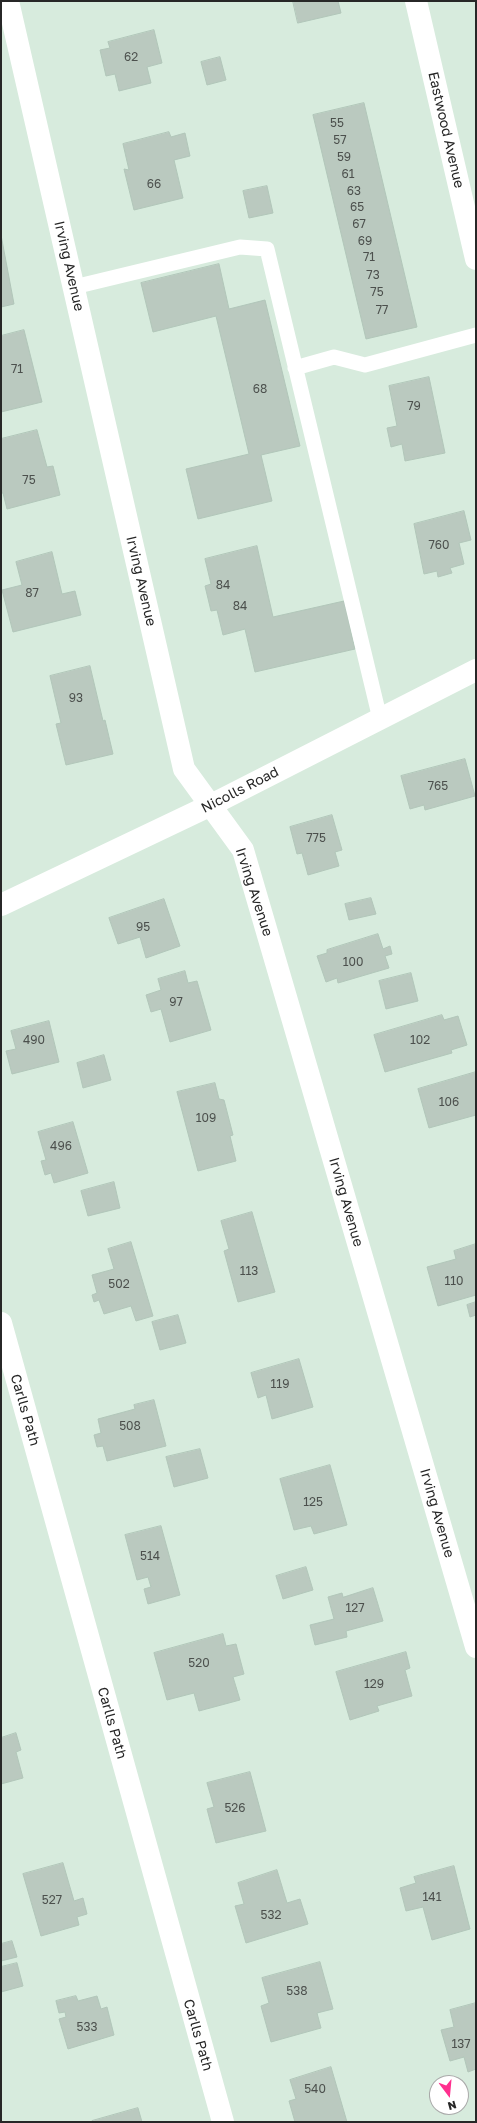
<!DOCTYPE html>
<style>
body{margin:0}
#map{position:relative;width:477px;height:2123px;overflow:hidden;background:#d7ebdd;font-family:"Golos Text",sans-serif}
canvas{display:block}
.frame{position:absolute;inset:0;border:2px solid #272727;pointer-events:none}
.north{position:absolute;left:429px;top:2075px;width:40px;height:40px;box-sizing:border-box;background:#fff;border:1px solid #a9a9a9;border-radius:50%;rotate:164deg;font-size:11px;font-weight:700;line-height:16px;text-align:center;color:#272727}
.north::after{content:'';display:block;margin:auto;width:14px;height:18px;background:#ff308f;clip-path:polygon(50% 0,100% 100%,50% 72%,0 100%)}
</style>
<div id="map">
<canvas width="477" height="2123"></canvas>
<div class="frame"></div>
<div class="north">N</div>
</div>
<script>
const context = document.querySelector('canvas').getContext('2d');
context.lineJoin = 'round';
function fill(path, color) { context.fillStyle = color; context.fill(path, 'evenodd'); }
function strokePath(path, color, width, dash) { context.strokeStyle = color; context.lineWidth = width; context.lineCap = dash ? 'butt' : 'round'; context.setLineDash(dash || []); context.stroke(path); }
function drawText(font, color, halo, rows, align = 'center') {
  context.font = font + ' "Golos Text",sans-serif'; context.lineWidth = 4; context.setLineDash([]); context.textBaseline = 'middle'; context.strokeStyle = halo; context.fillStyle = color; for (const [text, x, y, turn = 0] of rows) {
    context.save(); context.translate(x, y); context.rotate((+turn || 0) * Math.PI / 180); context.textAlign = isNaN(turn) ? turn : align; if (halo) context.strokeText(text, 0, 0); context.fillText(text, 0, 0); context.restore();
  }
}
const building = new Path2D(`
 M293 1H338L341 13 298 23Z
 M154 30 162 63 147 67 151 83 119 91 115 74 106 76 100 50 110 48 108 42Z
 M220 57 226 80 207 85 201 62Z
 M364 103 417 327 366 339 313 115Z
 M169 132 171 137 185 133 190 156 174 160 183 198 134 210 124 169 129 170 123 144Z
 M267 186 273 213 249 218 243 191Z
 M1 235 14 304 1 307Z
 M219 264 229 309 265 300 300 446 261 455 272 501 198 519 186 469 249 454 216 316 153 332 141 283Z
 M24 330 42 402 1 412V336Z
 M429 377 445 453 405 461 402 444 391 447 387 428 397 426 389 386Z
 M37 430 47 467 53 466 60 495 7 509 3 493H1V439Z
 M464 511 471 540 459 543 464 564 450 568 452 573 438 577 437 571 424 574 414 524Z
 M257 546 273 617 344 601 355 649 255 672 245 629 223 635 217 610 211 611 205 586 211 584 205 559Z
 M52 552 62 594 75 591 81 615 13 632 2 590 22 585 16 562Z
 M90 666 103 721 105 720 113 754 66 765 56 724 61 723 50 676Z
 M465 759 475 796 425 810 424 805 410 809 401 776Z
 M332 815 342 850 335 852 339 866 308 875 302 853 297 854 290 827Z
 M371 898 376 914 349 920 345 904Z
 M164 899 180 946 146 958 140 937 118 944 109 918Z
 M378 934 383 949 390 946 392 954 385 956 389 968 338 983 337 978 326 982 317 956 327 953V950Z
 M185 971 188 983 197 981 211 1030 170 1042 161 1009 151 1012 146 995 161 990 158 979Z
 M411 973 418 1001 386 1009 379 981Z
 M442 1015 444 1020 458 1016 467 1045 451 1050 452 1053 385 1072 374 1035Z
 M49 1021 59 1062 12 1074 6 1051 16 1049 11 1031Z
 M104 1055 111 1080 83 1088 77 1063Z
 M476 1072V1115L429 1128 418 1089Z
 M215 1083 219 1099 224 1100 233 1135 230 1136 236 1161 198 1171 177 1092Z
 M73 1122 88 1173 54 1183 51 1173 45 1175 41 1161 46 1160 38 1132Z
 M114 1182 120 1208 88 1216 81 1191Z
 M252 1212 275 1292 238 1302 224 1251 229 1249 221 1221Z
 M131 1242 153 1316 136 1321 131 1306 104 1314 99 1300 94 1302 92 1295 97 1293 92 1275 114 1269 108 1249Z
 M476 1244V1295L438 1306 427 1267 456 1259 454 1251Z
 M476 1302V1315L470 1317 467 1305Z
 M178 1315 186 1343 160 1350 152 1322Z
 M299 1359 313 1407 272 1419 266 1395 258 1398 251 1373Z
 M154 1400 166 1446 107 1461 103 1446 97 1447 94 1435 101 1433 98 1419 135 1409 134 1405Z
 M200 1449 208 1478 174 1487 166 1457Z
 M330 1465 347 1525 314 1534 311 1526 294 1530 280 1479Z
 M161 1526 180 1595 148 1604 144 1589 151 1587 148 1577 137 1580 125 1535Z
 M306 1567 313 1590 283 1599 276 1576Z
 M373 1588 383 1621 346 1631 347 1637 315 1645 310 1625 334 1619 328 1597 342 1593 343 1597Z
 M223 1634 226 1646 236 1644 244 1674 233 1677 240 1700 199 1711 194 1693 167 1700 154 1653Z
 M406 1652 410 1668 405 1670 412 1696 377 1706 379 1711 350 1720 336 1672Z
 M16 1733 21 1750 16 1752 23 1778 1 1784V1738Z
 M250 1772 266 1831 216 1843 207 1809 214 1807 207 1783Z
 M63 1863 74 1901 83 1898 87 1914 77 1917 79 1925 41 1936 23 1874Z
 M454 1866 470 1929 432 1940 423 1907 406 1911 400 1888 416 1883 414 1877Z
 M277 1870 287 1903 300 1899 308 1924 246 1943 235 1906 244 1904 238 1883Z
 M12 1941 17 1957 1 1961V1944Z
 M320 1962 333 2009 317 2013 321 2028 271 2042 261 2006 269 2003 262 1978Z
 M17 1963 23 1986 1 1992V1967Z
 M76 1996 78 2001 97 1996 101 2009 107 2007 114 2035 68 2049 59 2019 66 2017 65 2012 59 2013 56 2001Z
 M476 2003V2069L468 2072 464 2057 450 2061 441 2030 454 2027 450 2010Z
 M331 2067 347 2122H295L289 2101 296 2099 290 2080Z
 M138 2108 142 2122H92V2121Z`);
const lane = new Path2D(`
 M74 287 240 247 267 249 380 719
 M295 368 334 357 365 365 476 335`);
const street = new Path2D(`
 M8 1 184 769 243 850 476 1647
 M416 1 476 259`);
const secondary = new Path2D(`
 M1 905 211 805 476 670
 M1 1323 223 2122`);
const numberNames = [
 ["62",131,57],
 ["55",337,123],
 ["57",340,140],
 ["59",344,157],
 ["61",348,174],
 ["66",154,184],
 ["63",354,191],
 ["65",357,207],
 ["67",359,224],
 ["69",365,241],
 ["71",369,257],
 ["73",373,275],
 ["75",377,292],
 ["77",382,310],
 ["71",17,369],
 ["68",260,389],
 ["79",414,406],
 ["75",29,480],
 ["760",439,545],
 ["84",223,585],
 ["87",32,593],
 ["84",240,606],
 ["93",76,698],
 ["765",438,786],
 ["775",316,838],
 ["95",143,927],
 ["100",353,962],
 ["97",176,1002],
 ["490",34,1040],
 ["102",420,1040],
 ["106",449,1102],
 ["109",206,1118],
 ["496",61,1146],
 ["113",249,1271],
 ["110",454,1281],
 ["502",119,1284],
 ["119",280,1384],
 ["508",130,1426],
 ["125",313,1502],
 ["514",150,1556],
 ["127",355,1608],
 ["520",199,1663],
 ["129",374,1684],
 ["526",235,1808],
 ["141",432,1897],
 ["527",52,1900],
 ["532",271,1915],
 ["538",297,1991],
 ["533",87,2027],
 ["137",461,2044],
 ["540",315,2089]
];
const streetNames = [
 ["Eastwood Avenue",446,130,77],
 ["Irving Avenue",69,266,77],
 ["Irving Avenue",141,581,77],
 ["Nicolls Road",240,790,-27],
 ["Irving Avenue",254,892,72],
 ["Irving Avenue",346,1202,74],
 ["Carlls Path",25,1410,74],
 ["Irving Avenue",437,1513,74],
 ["Carlls Path",112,1723,74],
 ["Carlls Path",198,2035,74]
];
fill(building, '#bac9bf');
strokePath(building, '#b1c6b9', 1);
strokePath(lane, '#fff', 15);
strokePath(street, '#fff', 22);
strokePath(secondary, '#fff', 22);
drawText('12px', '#4c504d', null, numberNames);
drawText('14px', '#272727', '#fff', streetNames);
</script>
